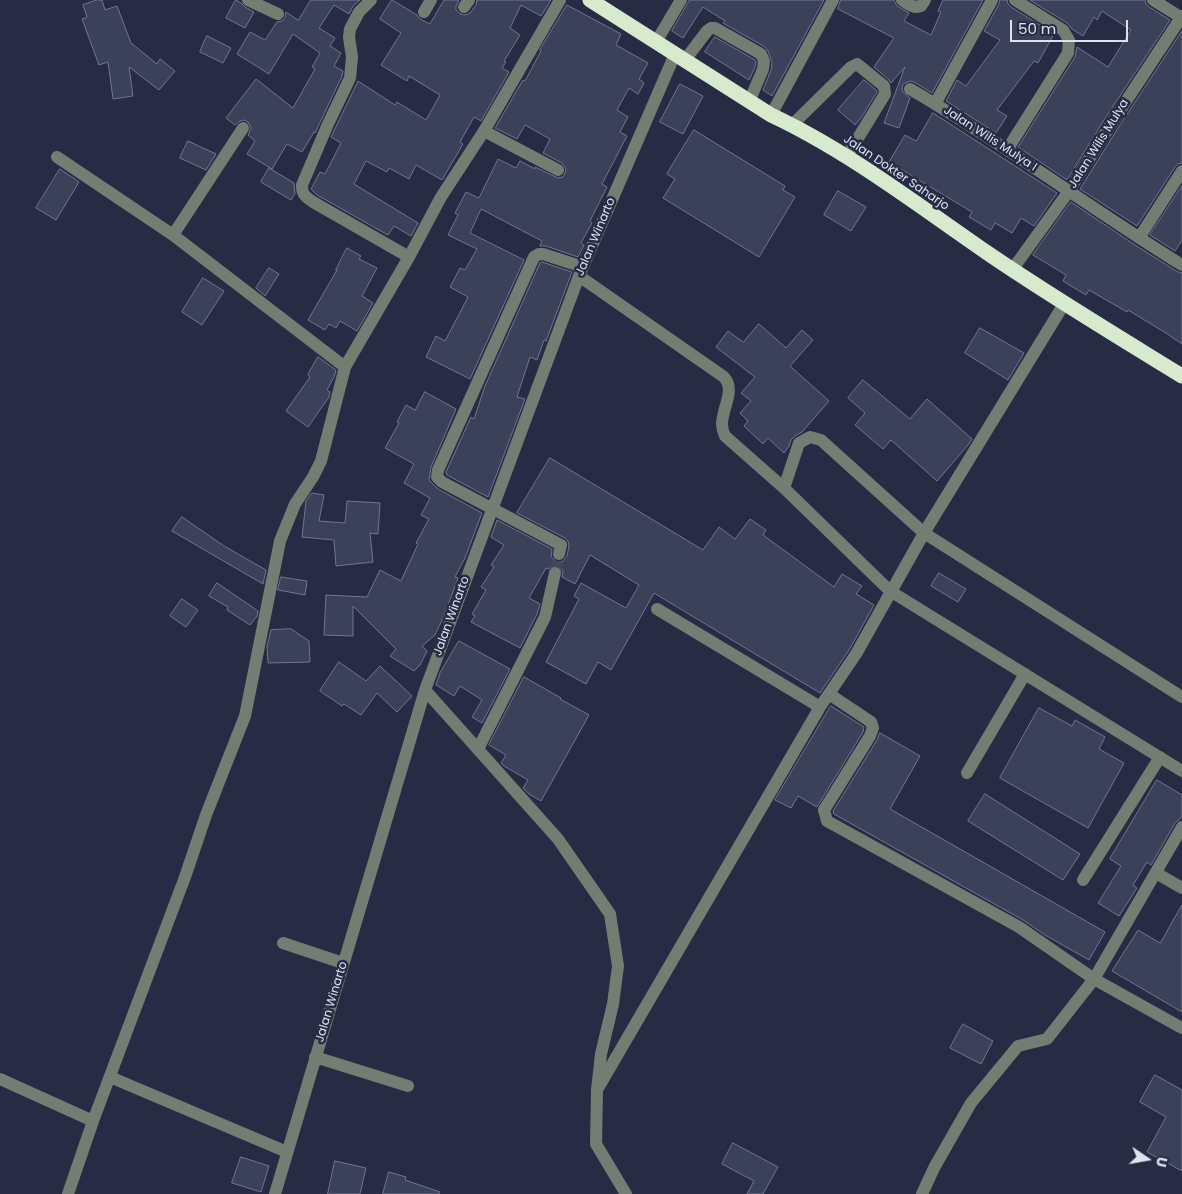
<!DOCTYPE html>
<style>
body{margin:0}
#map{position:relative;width:1182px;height:1194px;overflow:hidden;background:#272c44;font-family:Poppins,sans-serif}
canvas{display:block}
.north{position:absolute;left:1122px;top:1134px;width:50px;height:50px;-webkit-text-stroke:4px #272c44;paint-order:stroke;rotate:102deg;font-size:14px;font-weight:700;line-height:20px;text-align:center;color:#dde2f1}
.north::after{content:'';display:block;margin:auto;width:18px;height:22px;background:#dde2f1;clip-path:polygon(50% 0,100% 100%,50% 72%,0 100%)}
.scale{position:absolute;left:1010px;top:20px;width:118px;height:22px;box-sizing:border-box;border:2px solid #dde2f1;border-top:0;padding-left:6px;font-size:15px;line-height:18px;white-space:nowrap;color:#dde2f1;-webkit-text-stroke:4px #272c44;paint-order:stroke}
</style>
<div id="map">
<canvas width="1182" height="1194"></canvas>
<div class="north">U</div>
<div class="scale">50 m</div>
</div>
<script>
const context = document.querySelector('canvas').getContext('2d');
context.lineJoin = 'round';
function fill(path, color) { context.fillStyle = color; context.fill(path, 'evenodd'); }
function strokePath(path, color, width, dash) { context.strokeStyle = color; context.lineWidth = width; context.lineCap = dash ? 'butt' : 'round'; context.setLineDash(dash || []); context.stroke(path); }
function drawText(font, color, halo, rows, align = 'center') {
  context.font = font + ' Poppins,sans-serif'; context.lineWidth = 5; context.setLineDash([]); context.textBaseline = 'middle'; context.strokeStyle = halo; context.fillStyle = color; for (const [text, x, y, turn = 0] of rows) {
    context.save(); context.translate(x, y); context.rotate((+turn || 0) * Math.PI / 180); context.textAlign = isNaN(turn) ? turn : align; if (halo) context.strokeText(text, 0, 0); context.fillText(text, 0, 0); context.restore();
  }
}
const building = new Path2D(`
 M97 0H102L105 10 117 6 131 43 157 64 160 59 175 71 159 90 129 67 133 96 113 99 108 62 99 65 82 19 87 17 83 5Z
 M236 0 241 3 245 7 254 12 245 28 226 18Z
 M311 0H360L353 6 349 14 334 5 319 28 335 38 330 46 341 53 334 66 343 71 342 76 315 133 314 132 302 152 287 144 272 169 247 154 255 141 248 135 251 128 248 122 244 120 240 121 235 125 226 118 256 79 293 108 315 69 312 67 320 53 293 34 269 74 237 54 250 32 265 40 277 22 282 21 285 18 286 12 298 20Z
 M392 0 417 15 420 19 430 24 444 0H459L456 6V10L459 13 464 15 468 14 471 12 476 5 477 0H551L541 16 521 5 510 28 520 35 504 61 506 62 502 68 509 72 481 121 474 117 460 142 463 144 442 180 416 165 409 179 389 168 387 172 366 161 354 184 418 223 411 236 394 226 388 235 317 195 311 189 320 172 325 174 341 143 331 137 358 81 395 105 397 102 426 120 440 95 409 76 407 81 381 65 401 33 380 19Z
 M690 0H824L772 96 763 90 771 70 772 62 768 51 765 47 723 23 725 21 703 7 683 38 672 31Z
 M841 0H894L897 6 909 13 904 21 931 35 941 12 938 11 943 0H983L932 93 914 82 910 81 903 84 902 88 903 92 910 98 899 128 884 123 905 67 891 83 889 80 874 67 894 38 838 9Z
 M1000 0H1007L1008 4 1011 7 1054 34 1038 63 1034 61 997 110 1007 116 996 133 946 101 957 80 966 86 1000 40 984 31 999 4Z
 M1030 0H1145L1146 4 1149 7 1170 20 1106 117 1067 180 1018 147 1075 57 1077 47 1108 67 1131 30 1102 11 1097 20 1094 17 1083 36 1072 29 1067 23Z
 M567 5 621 34 616 45 648 63 639 79 644 83 638 94 629 88 617 110 628 117 620 132 627 136 602 184 607 187 590 221 592 223 581 243 584 245 578 257 546 246H540L542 241 481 209 470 233 524 260 470 379 426 357 436 336 445 341 468 297 450 287 460 268 465 270 477 249 448 235 458 215 455 213 466 192 479 198 498 159 516 168 520 161 535 169V167L558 178 563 177 565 173 566 169 562 163 543 153 550 139 525 125 517 139 495 128 523 80 525 81 541 51 540 50Z
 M1182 31V163L1178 164 1175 167 1137 226 1080 189 1120 125Z
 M207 36 231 48 223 63 200 52Z
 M715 37 755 60 756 62 755 67 749 80 705 52Z
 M864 80 876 90 877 92 861 118 855 125 838 110Z
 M680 84 703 96 683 134 660 122Z
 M933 113 1057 193 1034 226 1021 218 1012 233 995 223 991 230 969 217 972 212 889 162 905 135 916 141Z
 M694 130 785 186 783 190 795 197 759 257 663 198 675 179 667 174Z
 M188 141 216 154 206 170 180 158Z
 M269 168 294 183 295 194 291 200 261 182Z
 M60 169 79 182 56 220 36 208Z
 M1182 186V240L1175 251 1150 235Z
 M838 191 866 207 851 231 824 215Z
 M1071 202 1135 245 1178 272 1182 273V344L1166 333 1128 310 1127 312 1089 290 1086 295 1063 281 1066 275 1033 255Z
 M347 248 361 256 359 259 377 268 362 296 373 303 357 331 340 321 336 328 329 324 325 330 308 320 337 270H336Z
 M542 262 572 272 546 341 544 340 537 360 530 357 517 397 525 399 488 497 447 475 446 472 471 417 474 419 485 386 540 263Z
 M269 268 279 274 265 296 256 288Z
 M203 278 224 291 202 325 182 312Z
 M759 324 786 348 802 330 813 340 790 366 829 401 802 432 795 436 791 440 789 446 784 453 768 438 763 444 744 426 748 421 740 413 751 401 741 393 755 377 716 347 728 331 743 342Z
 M980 328 1024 353 1008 380 965 353Z
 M318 357 336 370 334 377 327 390 330 392 329 397 308 427 286 411 310 377 308 375Z
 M863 380 910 419 927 399 972 439 968 445 937 481 891 440 883 449 855 425 865 413 848 398Z
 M425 392 456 409 431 467 429 480 438 489 482 513 465 558 455 577 458 578 444 616 435 635 422 646 427 651 420 665 414 671 390 656 396 649 353 606V636L324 635 326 595 367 597 380 570 401 581 418 544 416 543 429 519 421 515 430 498 404 483 414 464 385 448 399 423 397 422 406 405 415 410Z
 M550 458 703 550 719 527 735 539 750 519 766 530 763 535 834 587 842 574 862 586 856 594 874 605 849 650 820 693 654 593 611 670 598 662 586 684 546 662 579 599 574 596 581 583 626 608 639 585 590 555 575 584 562 577 563 571 560 567 553 565 548 569 546 568 529 598 540 604 537 614 520 648 471 622 475 616 472 614 486 590 481 587 494 567 491 565 504 545 491 537 497 520 552 549 551 557 557 562H562L567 556 569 546 568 541 565 538 517 513Z
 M312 493 324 495 319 521 345 523 347 501 380 503 378 534 370 533 373 562 336 566 334 540 302 537 306 501Z
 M182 517 224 546 266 570 263 584 172 531Z
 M939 573 966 589 958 602 931 586Z
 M281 577 307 581 305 595 278 590Z
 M217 583 258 611 257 616 250 625 227 610 228 607 209 596Z
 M182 599 198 610 186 627 170 616Z
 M291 629 309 641 310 662 268 663 267 646 271 630Z
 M459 641 510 669 482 723 472 717 482 700 460 686 454 696 436 685 440 673Z
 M339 662 366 681 380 666 412 696 397 712 377 693 361 715 344 704 342 706 320 691Z
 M524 677 561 698 560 699 589 715 541 801 529 794 523 788 528 780 504 766 501 763 506 755 489 745Z
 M831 706 864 727 863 732 817 807 798 796 791 808 775 800Z
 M1039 708 1072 726 1075 720 1105 737 1099 749 1124 763 1088 828 1000 778Z
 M880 733 920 756 890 809 1105 932 1089 960 1045 935 1023 920 834 814 833 811 877 740Z
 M1157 780 1182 795V816L1180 819 1175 823 1151 865 1147 862 1133 885 1137 888 1119 916 1098 903 1121 866 1110 859Z
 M985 794 1080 854 1063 880 968 821Z
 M1182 905V1012L1112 971 1138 930 1160 943Z
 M963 1024 993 1041 981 1064 950 1048Z
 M1155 1075 1182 1090V1171L1147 1152 1166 1117 1140 1102Z
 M733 1143 778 1167 763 1194H747L754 1181 722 1164Z
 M241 1157 269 1166 261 1192 232 1183Z
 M335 1161 366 1168 360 1194H328Z
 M389 1172 406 1177 405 1180 440 1192 439 1194H383Z`);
const minorTunnel = new Path2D(`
 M555 573 559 554`);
const minor = new Path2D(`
 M248 0 278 14
 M371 0 359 12 350 29 349 37 352 57 350 78 328 124 302 185C302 195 305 196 313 202L409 257
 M902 0C908 4 914 9 921 6L925 0
 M1153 0 1182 18
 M464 7 469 0
 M424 12 431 0
 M656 42 681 0
 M685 60 707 31 711 28H715L761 54 764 61 763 69 749 102
 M910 89C1003 143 1090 208 1182 265
 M935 104 992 0
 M771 115 833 0
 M792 125 851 67 857 64 884 86 885 94 847 156
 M484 131 558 170
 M1007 150 1068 53 1069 40 1063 30 1015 0
 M57 157 173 235 345 367
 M173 235 243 128
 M1139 238 1182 171
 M1012 270 1069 191 1113 121 1182 16
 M579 276 724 377C736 390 722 408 722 424 722 428 723 432 725 436L784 488 890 591 1182 771
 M784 488 799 443 810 437 821 440 924 533 1182 697
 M559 554 561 545 442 482 437 477 438 470 534 257 539 254H543L583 267
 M657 609 820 707
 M425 690 558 839 610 914 618 966 613 1004 601 1054 597 1090 596 1144 626 1194
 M829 694 871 722 873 728 870 736 824 810 827 821 1019 927 1094 979 1182 1028
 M478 749 545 617 555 573
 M967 773 1025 674
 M1156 873 1182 888
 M1083 880 1160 757
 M283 943 343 963
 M315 1057 408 1086
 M110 1077 287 1152
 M0 1079 93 1121
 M597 1090 820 707 856 654 924 533 1064 304
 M68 1194 93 1121 185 877 206 815 245 716 280 541 295 504 313 477 321 461 345 367 409 257 441 197 484 131 560 0
 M275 1194 425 690 579 276 675 54
 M922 1194 934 1168 971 1103 1018 1046 1047 1039 1094 979 1182 827`);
const highway = new Path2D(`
 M590 0 771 115C848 151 919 206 989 254 1052 297 1117 336 1182 376`);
const streetNames = [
 ["Jalan Wilis Mulya I",990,139,33],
 ["Jalan Wilis Mulya",1099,144,-58],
 ["Jalan Dokter Saharjo",896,173,34],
 ["Jalan Winarto",596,237,-67],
 ["Jalan Winarto",452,616,-70],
 ["Jalan Winarto",332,1002,-73]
];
fill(building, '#3a4159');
strokePath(building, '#6f7691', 1);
strokePath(minorTunnel, '#42475e', 12, [12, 6]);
strokePath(minor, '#757c71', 12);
strokePath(highway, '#d7eace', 15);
drawText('12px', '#dde2f1', '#272c44', streetNames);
</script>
